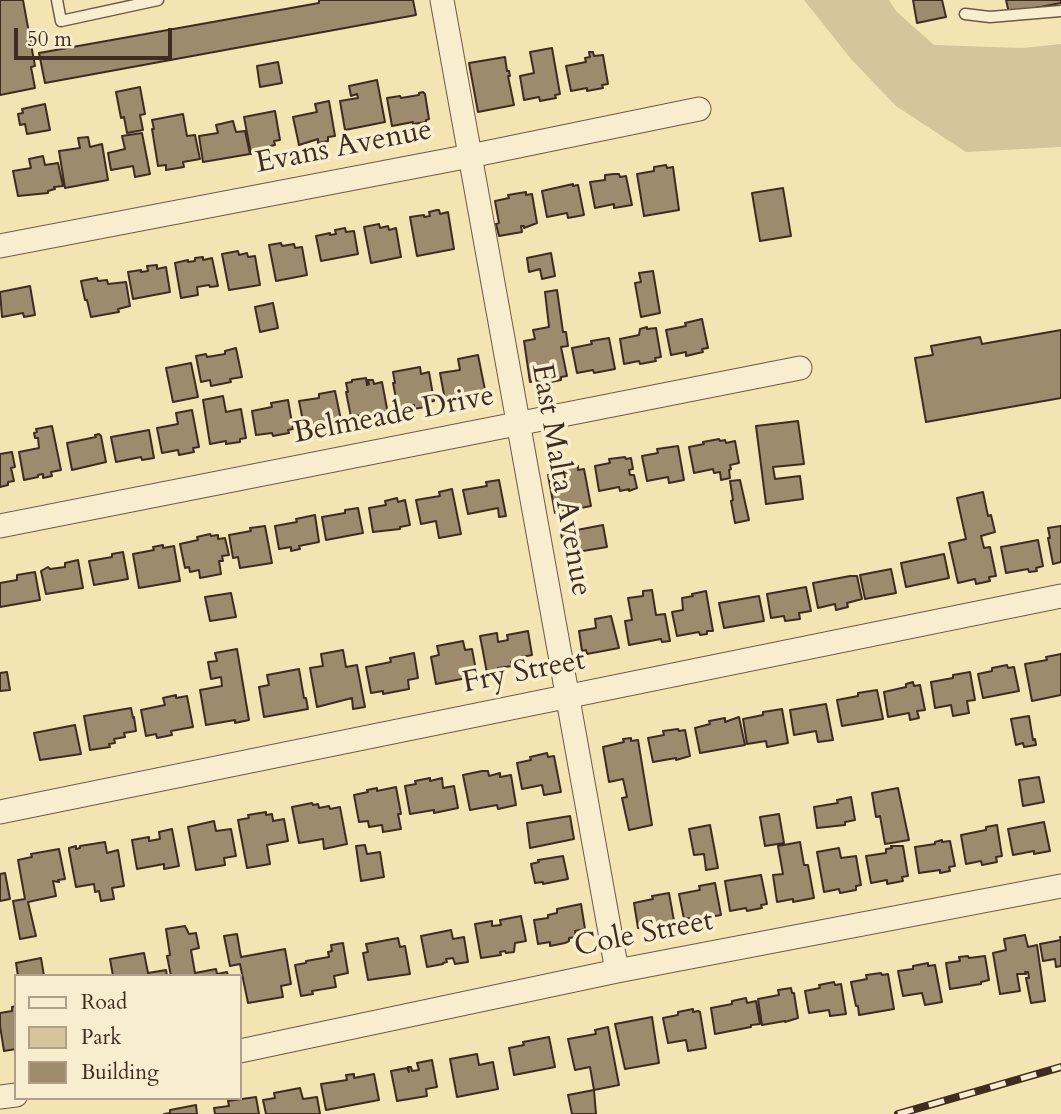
<!DOCTYPE html>
<style>
body{margin:0}
#map{position:relative;width:1061px;height:1114px;overflow:hidden;background:#f4e4b3;font-family:Cardo,serif}
canvas{display:block}
.legend{position:absolute;left:14px;top:974px;width:228px;height:126px;box-sizing:border-box;background:#f8edce;border:2px solid #af9f89;margin:0;padding:9px 12px;list-style:none;font-size:21px;color:#412b21}
.legend li{display:flex;align-items:center;gap:14px;height:35px}
.legend b{width:35px;border:2px solid #af9f89}
.scale{position:absolute;left:14px;top:28px;width:158px;height:32px;box-sizing:border-box;border:4px solid #412b21;border-top:0;padding-left:9px;font-size:21px;line-height:24px;white-space:nowrap;color:#412b21;-webkit-text-stroke:5px #f8edce;paint-order:stroke}
</style>
<div id="map">
<canvas width="1061" height="1114"></canvas>
<ul class="legend">
<li><b style="height:9px;background:#f8edce"></b>Road</li>
<li><b style="height:19px;background:#d6c59a"></b>Park</li>
<li><b style="height:19px;background:#9e8b6d"></b>Building</li>
</ul>
<div class="scale">50 m</div>
</div>
<script>
const context = document.querySelector('canvas').getContext('2d');
context.lineJoin = 'round';
function fill(path, color) { context.fillStyle = color; context.fill(path, 'evenodd'); }
function strokePath(path, color, width, dash) { context.strokeStyle = color; context.lineWidth = width; context.lineCap = dash ? 'butt' : 'round'; context.setLineDash(dash || []); context.stroke(path); }
function drawText(font, color, halo, rows, align = 'center') {
  context.font = font + ' Cardo,serif'; context.lineWidth = 7; context.setLineDash([]); context.textBaseline = 'middle'; context.strokeStyle = halo; context.fillStyle = color; for (const [text, x, y, turn = 0] of rows) {
    context.save(); context.translate(x, y); context.rotate((+turn || 0) * Math.PI / 180); context.textAlign = isNaN(turn) ? turn : align; if (halo) context.strokeText(text, 0, 0); context.fillText(text, 0, 0); context.restore();
  }
}
const green = new Path2D(`
 M804 0H889L896 11 934 45 1022 48 1061 44V147L966 152 896 106 851 59Z`);
const building = new Path2D(`
 M0 0H23L35 66 31 67 35 88 0 95Z
 M319 0H413L416 15 45 83 39 53 319 3Z
 M913 0H942L946 17 917 23Z
 M1006 0H1061V3L1009 13Z
 M552 48 560 94 555 95 556 98 540 101 539 97 524 100 520 76 534 73 530 52Z
 M589 52H593L594 56 603 55 608 84 602 85 603 88 587 91V88L571 91 566 66 586 62 585 58 590 57Z
 M505 57 507 71H509L510 76H508L514 105 478 112 469 63Z
 M278 62 282 83 260 87 257 66Z
 M377 80 385 122 345 130 340 101 358 98 357 94 351 96 349 86Z
 M140 87 145 114 140 115 143 130 127 133 124 117 121 118 116 92Z
 M423 92 425 94 429 119 426 120V122L413 124V122L392 126 387 98 400 96 401 98 419 95V93Z
 M329 101 335 136 328 137V141L318 143V139L299 145 293 117 317 112 315 104Z
 M45 104 50 130 27 134 25 124 20 125 18 114 23 113 22 109Z
 M275 111 280 140 274 141 275 145 266 147 267 151 251 154 244 117Z
 M183 114 187 136 195 135 200 159 183 162 184 167 166 170V165L158 166 152 129H154L152 120Z
 M233 121 236 132 245 131 250 154 203 162 199 136 218 133 216 125Z
 M142 133 150 174 135 177 133 166 111 170 108 153 125 149 122 136Z
 M88 137 90 147 102 144 108 180 65 188 59 151 80 148 78 138Z
 M43 156 45 165 58 163 63 186 54 187 55 189 48 191V193L18 196 13 171 31 168 29 159Z
 M666 165 667 168 673 167 679 210 644 216 637 174 654 171V167Z
 M614 174H619L620 177 626 176 632 205 614 208V204L595 208 590 182 605 180V175Z
 M573 184V186L578 185 584 215 568 218 567 213 547 217 542 191Z
 M783 188 791 236 760 241 752 193Z
 M526 192V195L532 194 537 223 524 228V226H521L522 232 499 236 496 224 499 223 495 201 509 198 508 195Z
 M437 210H439L440 214 448 212 454 249 417 256 410 217 424 215V217L430 216 429 212Z
 M379 224 380 228 388 226 389 230 396 228 401 257 371 263 364 227Z
 M345 228 346 232 354 231 358 254 321 261 316 236 330 233V235L336 234 335 230Z
 M281 243 282 246 294 244 295 248 302 247 307 275 276 281 269 245Z
 M238 251 239 255 247 253 248 257 255 256 260 285 229 290 222 254Z
 M551 253 555 276 542 279 540 269 529 272 527 258Z
 M203 257V260L212 258 218 286 210 287 209 285 197 287 198 295 181 298 175 263 188 260V262L195 261V258Z
 M157 265V269L166 267 170 292 133 299 128 272 141 270V272L148 271 147 266Z
 M653 271 660 313 641 317 635 283 641 282 639 273Z
 M97 278 98 281 107 280 108 284 126 282 130 306 118 309 119 312 91 317 87 300H85L81 281Z
 M30 286 35 315 24 317 23 313 2 317 0 292Z
 M557 290 563 332H566L568 346 561 347 567 376 561 377V380L546 383 545 379 530 382 524 341 535 339 533 330 549 327 545 292Z
 M273 303 278 328 260 332 255 307Z
 M702 319 708 348 702 349 703 352 686 356V352L671 355 666 330 686 326 685 323Z
 M647 327V329L656 328 661 357 655 358 656 361 640 364 639 361 624 364 620 339 639 335 640 329Z
 M1061 330V398L926 422 915 358 933 355 931 346 980 337 982 344Z
 M609 338 615 369 594 373 593 370 577 373 572 348 592 344 591 341Z
 M236 348 242 377 230 379 231 382 211 386 210 380 201 382 196 356 206 354 207 357 225 354V351Z
 M478 355 486 395 476 397 475 395 445 400 440 373 460 370 458 359Z
 M191 363 198 397 173 402 166 368Z
 M420 367 421 374 429 372 434 401 429 402 430 406 414 409V405L398 408 393 383H395L393 372Z
 M366 378 367 385 369 384 368 380H373L374 384 382 382 388 414 367 418 366 414 351 417 346 392H348L346 383 352 382V380Z
 M335 391 341 420H335L336 424 320 427V423L304 426 299 401 319 398V394Z
 M223 396 226 412 241 409 246 438 240 439V442L226 444V441L210 444 203 400Z
 M288 400 293 429 288 430 289 433 273 436 272 433 256 435 252 411 272 407 271 403Z
 M192 410 199 447 193 448 194 452 179 455 178 450 162 453 157 428 178 424 176 413Z
 M798 421 804 464 773 467 775 479 800 476 803 499 766 504 756 426Z
 M52 426 61 470 51 472 52 476 43 478V474L38 475V477L24 480 19 452 39 448 38 438H35L34 433 37 432 36 429Z
 M149 430 154 458 142 460 141 457 116 462 111 437Z
 M99 434 101 436 106 462 72 470 67 443 96 437 95 435Z
 M719 439 720 441 725 440 726 443 735 441 739 463 730 465 731 469 729 470 730 478 721 480 720 472 714 473 713 469 694 473 689 447 704 444 703 442Z
 M678 446 684 480 669 483 668 477 647 481 642 456 658 453 657 449Z
 M12 452 15 467 11 468 14 481 8 482V485L0 487V454Z
 M625 457 626 459 631 458 633 469 629 470 630 475H634L637 488 629 491V489L620 491 619 487 599 491 595 466 610 463 609 459Z
 M578 466V470L584 469 591 506 555 513 548 475 563 472 562 469Z
 M499 480 506 516 499 517 498 508 468 514 463 490 487 486 486 482Z
 M740 480 749 520 735 523 731 501 733 500 730 481Z
 M452 489 461 534 439 538 436 521 421 524 416 500 440 496 439 492Z
 M983 492 988 516 991 515 995 532 981 536 984 548 990 547 996 576 989 577 990 581 976 584 975 579 958 583 949 543 966 539 957 498Z
 M397 498 398 502 405 500 410 525 400 527V529L373 532 369 508 386 505 385 501Z
 M358 508 363 533 326 540 322 517 345 513V510Z
 M315 515 319 542 299 546 300 549 291 551V547L279 549 275 526 297 522 296 519Z
 M603 525 607 547 565 554 561 533Z
 M265 526 272 563 240 568 238 557 233 558 229 535 251 531 250 528Z
 M1061 526V562L1053 564 1048 538H1050L1048 528Z
 M210 534 211 536 218 535V539L225 538 229 555 222 556 223 561H219L221 574 200 578 199 570 190 572 189 567 185 568 180 544 198 540 197 537Z
 M1038 540 1043 566 1036 568 1037 571 1029 572 1028 569 1006 573 1001 547Z
 M163 545V548L174 546 180 581 139 588 133 554 154 550 153 547Z
 M123 552 128 579 94 585 89 561 112 557V554Z
 M944 554 949 578 906 587 901 563Z
 M78 560 83 588 46 594 41 571 48 567 50 569 65 567V563Z
 M891 569 896 593 865 599 860 575Z
 M35 572 40 600 0 607V583L17 580V575Z
 M850 576H857L862 599 847 603 848 607 836 610 835 604 818 608 813 583Z
 M806 587 811 611 799 613 800 619 785 621 784 616 771 618 767 594Z
 M652 590 656 615 665 614 670 641 662 642 661 639 629 645 625 621 632 620 628 598 643 596V591Z
 M706 591 713 631H707V634L700 635 699 632 677 636 672 612 683 610 682 598 693 596 692 594Z
 M231 593 236 617 210 621 205 597Z
 M759 596 764 621 724 628 719 603Z
 M611 616 619 648 587 654 586 650 582 651 579 631 596 628 595 619Z
 M528 631 532 655 522 657V660L511 662 512 666 498 668V671L487 673 480 636 497 633 498 642 508 640 507 635Z
 M463 641 465 650 472 649 477 676 436 684 431 657 439 655 437 646Z
 M237 649 249 720 235 723V720L206 725 200 690 222 686 221 677 211 679 208 662 217 661 215 653Z
 M343 650 346 667 357 665 365 707 353 709 352 698 317 707 310 668 323 666 321 654Z
 M414 653 418 678 408 680 409 689 383 694V691L371 693 366 667 391 662 390 658Z
 M1061 654V695L1032 701 1025 664 1047 660 1046 657Z
 M1007 665 1008 668 1014 667 1019 691 983 698 978 674 992 671V668Z
 M299 669 304 698H306L308 709 264 717 259 687 269 685 267 675Z
 M7 672 10 690 0 691V673Z
 M970 672 975 700 967 701 969 713 953 716 951 705 935 708 931 682 953 678V675Z
 M913 682 914 686 920 685 925 710 917 711 919 718 910 720 909 713 888 717 884 692 906 687V684Z
 M877 690 883 719 842 726 837 700 858 696V693Z
 M176 695V698L187 696 193 727 171 731 172 735 157 738 156 734 146 736 141 710 165 705 163 698Z
 M826 704 833 740 818 742 816 731 794 735 790 710Z
 M131 708 133 718 134 717 136 731 124 733 125 737 114 739 115 743 109 744 110 747 90 750 84 716Z
 M782 709 788 743 767 747 766 741 747 744 743 719 763 715V712Z
 M1029 716 1033 740 1035 739 1036 745 1024 747 1023 743 1016 745 1011 719Z
 M739 717 745 745 700 753 695 728 710 724 709 721 725 718V722Z
 M75 725 81 754 40 760 34 733Z
 M678 729 679 731 685 730 690 756 676 760V758L653 762 648 738 664 735 663 731Z
 M631 738V741L638 740 652 825 629 830 622 798 627 797 623 779 609 782 603 747 624 742 623 739Z
 M547 753 548 757 554 756 561 792 544 795 542 785 522 789 517 763 531 760 530 757Z
 M482 771H488L489 776 500 773V777L511 775 516 805 498 809 497 805 470 810 463 775Z
 M1039 777 1044 802 1023 806 1019 780Z
 M430 778V781L442 778 443 788 454 786 458 808 434 813V810L410 814 405 786 416 784 415 781Z
 M396 787 401 814H398L401 829 383 832 382 825 369 827 368 821 359 822 354 795 368 792 367 790 377 788V791Z
 M898 788 909 840 885 844 880 816 876 817 872 793Z
 M851 797 855 820 845 822V825L817 828 814 807 838 803 837 800Z
 M312 803 313 805 318 804 319 808 329 806 330 809 340 807 347 844 324 849 323 839 299 843 292 807Z
 M266 812V815L272 814 273 821 284 819 288 841 267 845 270 864 247 868 238 820 249 818 248 815Z
 M779 814 784 843 765 846 760 817Z
 M570 816 574 839 530 848 527 823Z
 M214 821 216 831 231 829 236 856 224 858 225 865 196 870 188 827Z
 M1044 822 1050 851 1034 854V851L1013 855 1008 829Z
 M710 825 718 868 706 870 704 854 694 855 689 829Z
 M997 825 1002 856 996 857 997 862 982 865 981 861 966 864 961 835 986 830V827Z
 M172 829 179 866 164 869V864L137 869 132 840 149 837V841L160 839 159 832Z
 M942 840V842L950 841 955 866 949 867 950 871 940 873V870L919 873 915 847 935 844V842Z
 M105 842 107 853 118 850 124 886 112 888 114 899 101 901 99 891 95 892 94 884 76 887 69 850V848L76 846V849L80 848V846Z
 M800 842 804 865H808L814 898 793 902V899L777 902 773 875 783 874 778 846Z
 M365 845 367 854 380 852 384 877 361 881 356 846Z
 M891 846H903L908 876 902 877 903 881 887 884V880L871 883 866 856 886 853V849L892 848Z
 M839 848 841 858 856 856 861 885 856 886V890L840 893 839 889 824 892 817 852Z
 M59 849 65 879 58 880 59 882 53 881 56 896 28 902 36 936 20 939 13 901 25 899 18 860 32 857 31 854Z
 M563 856 568 879 543 884V882L535 883 531 864 539 862 538 860Z
 M5 873 10 899 0 901V874Z
 M761 875 767 904 761 905 762 908 747 911 746 908 730 911 725 881Z
 M715 883 721 915 699 919V917L684 919 679 894 700 890 699 886Z
 M669 893 674 921 669 922V925L655 928 654 925 638 928 634 903 653 899 652 896Z
 M581 904 585 929 575 931 576 937 569 938V941L565 943 550 946V942L538 944 534 920 548 918V915L557 913V909Z
 M521 916 526 941 515 943 514 952 506 953 505 951 500 952 501 955 481 958 475 924 492 921V926L501 925 500 920Z
 M185 926 189 934 196 933 199 948 191 950 195 973 216 969 217 974 227 972 228 976H180V975L171 976 167 956 170 955 166 929Z
 M451 930 453 939 464 937 468 962 455 964 453 958 446 959 447 962 443 963V964L427 967 421 936Z
 M237 934 241 957 285 949 291 984 281 986 283 997 248 1003 240 964 230 966 224 936Z
 M1025 935 1028 947 1037 945 1045 1001 1031 1003 1026 978H1029L1028 972H1025L1026 974H1017L1020 991 1000 994 993 953 1006 950 1004 939Z
 M1060 937H1061V966L1056 967 1055 959 1043 961 1040 944 1061 940Z
 M398 938 400 947 405 946 410 974 368 980 363 953 368 952 366 944Z
 M343 943 348 973 334 976 336 987 312 991 313 994 301 996 295 965 306 963V961L329 957 328 952 332 951 331 945Z
 M144 953 148 973 166 970 167 976H113L110 959Z
 M968 956 969 958 985 956 989 980 981 982V984L950 989 946 963 960 961 959 957Z
 M41 958 44 976H18L16 963Z
 M928 963V966L935 965 942 1002 925 1005 922 993 903 996 898 971 913 969V966Z
 M881 973 882 975 888 974 894 1009 859 1015 858 1006H856L851 982 867 979 866 975Z
 M834 982 835 985 841 984 846 1014 830 1016 829 1010 809 1013 805 991 820 988 819 985Z
 M791 988 792 993H794L798 1018 785 1022V1021L762 1025 758 999 779 995 778 990Z
 M746 998 747 1003 756 1001 760 1024 751 1025V1027L715 1034 711 1008 732 1004V1001Z
 M16 1006V1049L4 1051 0 1026V1013L12 1011V1007Z
 M693 1009V1012L698 1011 700 1012 706 1048 688 1051 686 1040 668 1043 663 1018 678 1015V1012Z
 M652 1017 659 1063 625 1069 615 1024Z
 M608 1027 619 1085 594 1090 590 1067 575 1070 568 1039 596 1034 595 1030Z
 M549 1037 555 1067 514 1075 509 1048 524 1045 523 1042Z
 M477 1054 479 1065 493 1062 498 1089 457 1097 450 1059Z
 M432 1060 437 1087 426 1089 427 1096 397 1101 391 1071 407 1068 409 1072 408 1067H411L412 1071 419 1070 417 1063Z
 M354 1074V1078L374 1074 379 1100 326 1110 321 1084 347 1080 346 1075Z
 M300 1088 303 1099 317 1097 320 1114H266L263 1100 275 1098 274 1093Z
 M594 1090 596 1114H572L568 1095Z
 M256 1097 259 1114H215L214 1108 229 1106 228 1101Z
 M196 1105 197 1114H164L170 1113V1110Z`);
const service = new Path2D(`
 M57 0 61 21 158 0
 M965 14 990 17 1061 11`);
const minor = new Path2D(`
 M442 0 617 971
 M0 246 470 156 699 109
 M0 526 800 368
 M0 812 1061 596
 M240 1051 617 971 1061 886
 M0 1097 16 1095`);
const rail = new Path2D(`
 M898 1114 1061 1067`);
const streetNames = [
 ["Evans Avenue",344,148,-11],
 ["Belmeade Drive",394,416,-11],
 ["East Malta Avenue",560,480,80],
 ["Fry Street",524,673,-11],
 ["Cole Street",644,935,-11]
];
fill(green, '#d6c59a');
fill(building, '#9e8b6d');
strokePath(building, '#412b21', 2);
strokePath(service, '#6e5946', 13);
strokePath(minor, '#6e5946', 25);
strokePath(service, '#f8edce', 10);
strokePath(minor, '#f8edce', 23);
strokePath(rail, '#412b21', 8);
strokePath(rail, '#f8edce', 5, [16]);
drawText('30px', '#412b21', '#f8edce', streetNames);
</script>
